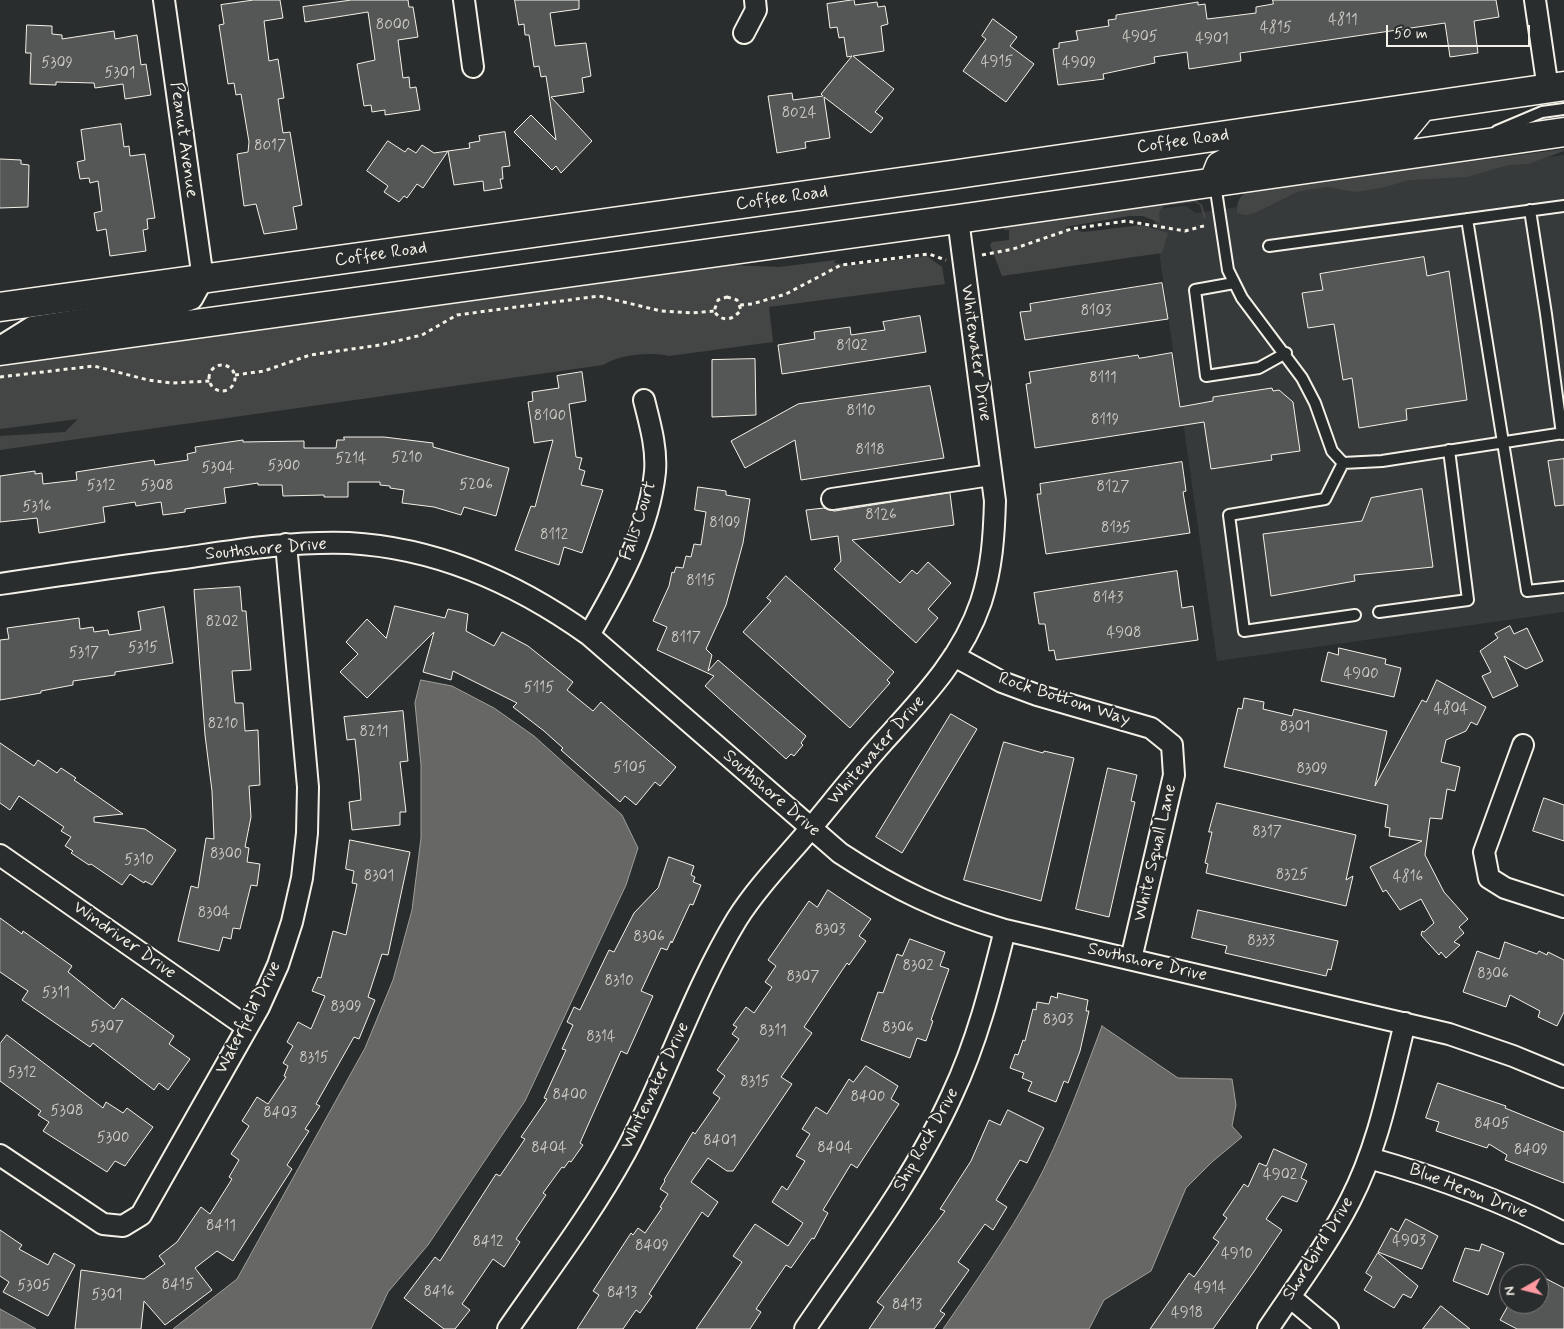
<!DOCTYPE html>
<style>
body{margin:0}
#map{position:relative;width:1564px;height:1329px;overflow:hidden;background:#2a2d2e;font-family:Mynerve,sans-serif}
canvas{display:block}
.north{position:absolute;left:1499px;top:1264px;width:50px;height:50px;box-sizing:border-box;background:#2a2d2e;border:1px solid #7b7b78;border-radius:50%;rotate:262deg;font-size:14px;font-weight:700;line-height:20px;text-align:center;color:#f4f1e8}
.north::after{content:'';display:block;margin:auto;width:18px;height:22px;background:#ff9aa2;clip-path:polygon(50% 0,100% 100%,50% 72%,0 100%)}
.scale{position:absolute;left:1386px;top:25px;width:144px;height:22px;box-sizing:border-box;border:2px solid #f4f1e8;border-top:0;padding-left:6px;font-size:15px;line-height:18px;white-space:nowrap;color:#f4f1e8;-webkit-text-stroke:4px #2a2d2e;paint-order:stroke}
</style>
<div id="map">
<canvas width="1564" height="1329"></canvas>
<div class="north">N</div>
<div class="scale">50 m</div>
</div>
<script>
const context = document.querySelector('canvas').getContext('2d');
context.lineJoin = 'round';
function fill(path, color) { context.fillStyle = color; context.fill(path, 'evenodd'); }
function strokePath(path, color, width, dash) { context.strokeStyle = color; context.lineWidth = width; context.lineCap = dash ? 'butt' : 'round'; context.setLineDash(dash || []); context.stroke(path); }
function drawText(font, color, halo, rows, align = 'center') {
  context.font = font + ' Mynerve,sans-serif'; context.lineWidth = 4.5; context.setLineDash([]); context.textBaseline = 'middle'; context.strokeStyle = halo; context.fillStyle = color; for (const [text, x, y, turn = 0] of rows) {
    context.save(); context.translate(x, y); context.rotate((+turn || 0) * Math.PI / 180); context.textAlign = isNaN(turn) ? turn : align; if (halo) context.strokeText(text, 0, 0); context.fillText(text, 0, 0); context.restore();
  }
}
const built = new Path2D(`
 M1564 155V612L1217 661 1153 209 1186 206 1196 213 1244 206 1251 196Z`);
const green = new Path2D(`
 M1564 149V151L1528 164 1508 165 1467 177 1409 180 1386 187 1355 192 1328 187 1312 189 1297 192 1255 213 1245 215 1237 213C1237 202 1238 197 1248 191Z
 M1193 199 1202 205 1206 217 1204 219 1200 205 1195 202 1164 206 1159 212 1160 223 1143 216H1129L1065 227 1083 232 1142 225 1168 233 1162 253 1002 276 990 245 992 242 1009 240V230H1004L1003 225Z
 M927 256 942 267 945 284 769 307 773 342 669 356C649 352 622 354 603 365L0 450V436L65 432 78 419 0 429V366L726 265 779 267 836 260 834 263 849 265Z`);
const water = new Path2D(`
 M421 680 452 686 494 708 534 736 622 815 638 848 626 885 525 1101 428 1245 388 1292 371 1329H173L237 1279 365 1048 393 980 412 910 421 838V765L415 703Z
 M1102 1026 1178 1078 1232 1079 1236 1105 1232 1126 1242 1137 1212 1162 1186 1188 1151 1271 1104 1300 1089 1329H943C975 1283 1007 1237 1034 1188 1062 1136 1081 1081 1102 1026Z
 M0 1309 36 1329H0Z`);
const building = new Path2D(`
 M254 0H280L283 18 264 21 269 61 278 59 284 98 278 99 283 133 290 132 302 205 293 207 297 229 264 234 256 204 244 206 237 154 248 152 249 142 241 94 236 95 234 83 228 84 219 25 224 24 221 5Z
 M352 0H408L409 7H413L418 37 398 40 403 78 409 77 410 88 416 87 420 110 385 115V110L372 112 371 105 364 106 357 64 375 60 368 12 305 22 303 7Z
 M515 0H579V9L550 13 555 46 586 43 591 76 582 78 584 92 551 97 592 141 561 173 556 166 552 170 514 132 531 115 556 140 546 76 541 77 539 66 534 67 529 35H525L524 24 519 25Z
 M854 0 855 5 877 2 878 7 885 6 888 24 881 26 884 51 853 56 894 89 875 112 883 118 871 133 824 97 830 138 805 142 806 148 777 153 768 96 792 93 793 100 823 96 821 94 852 56 847 57 844 37 839 38 837 27 830 28 827 4Z
 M1273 0H1496L1499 17 1474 21 1478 53 1450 57 1445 23 1240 53 1241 61 1189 69 1187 52 1154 57 1155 63 1103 74 1104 79 1058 85 1053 49 1059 48V43L1078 40 1076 31 1109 26 1108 20 1116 19V15L1198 2V5L1205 4 1207 19 1224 17 1256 13V7L1273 4Z
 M993 19 1017 37 1010 46 1034 64 1006 102 963 71 986 39 982 36Z
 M27 25 52 26V34L62 35V39L114 31 115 39 137 35 141 65 146 64 151 95 125 99 123 84 95 88 94 83 56 82V85L30 84 31 53H26Z
 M121 124 124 147 129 146 130 156 145 154 155 218 147 219 148 229 143 230 146 251 110 256 106 229 97 231 94 213 102 211 98 181 90 183 89 178 80 179 77 162 85 160 81 130Z
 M505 132 510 166 502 167 503 179H500L502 188 484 191 483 181 454 185 448 151 470 148 469 143 480 141 479 136Z
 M388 141 405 152 408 148 416 153 422 145 434 153 448 151 423 188 417 184 407 198 404 196 399 202 384 192 388 186 367 171Z
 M0 159 21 160V164L29 165 28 207 0 208Z
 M1424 257 1427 276 1449 271 1467 400 1406 409 1407 420 1359 428 1352 378 1343 380 1334 324 1308 328 1302 293 1323 290 1320 274Z
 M1162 283 1168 319 1025 340 1020 312 1031 311 1030 304Z
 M920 316 926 352 782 374 778 345 815 339 814 332 850 327 851 335 885 330 883 322Z
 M1172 353 1180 407 1213 401V397L1272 388 1273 391 1279 390 1293 402 1300 451 1271 455 1272 460 1211 469 1204 422 1035 448 1026 384 1031 383 1029 372 1138 355 1139 358Z
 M755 359 756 415 712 417V360Z
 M582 372 586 401 569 404 576 457 582 458 579 469 585 471 581 485 603 490 582 553 564 547 559 565 515 550 531 506 535 507 553 440 534 443 528 402 533 401 532 392 559 388 557 376Z
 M930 386 944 458 801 480 795 440 745 468 731 441 798 404Z
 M344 437H384L433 443V447L509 468 496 516 464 507 461 515 434 507 402 503 404 490 390 488V486L380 485V482H348V497H324V495L283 496 282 485H258V483L224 488 226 503 185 509V512L163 515 161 502 136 506 135 502 103 507 105 522 39 533 37 518 0 522V476L35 471V474L42 473 43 484 77 480 76 472 154 460 155 465 188 460 187 454 196 452 195 447 243 440V442L304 441V448H336L337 440H344Z
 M1564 459V505L1555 506 1548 461Z
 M1182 462 1186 491 1183 492 1190 533 1046 554 1037 494H1041L1040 484Z
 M698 487 726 491V495L750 499 743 543 726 605 706 649 712 655 708 671 718 660 806 736 801 743 803 745 794 756 791 754 786 759 705 686 714 676 657 650 667 627 653 621 669 586 672 572 674 573 676 567 683 568 686 556 691 557 694 544 701 545 706 512 695 510Z
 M1422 489 1433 567 1354 575 1355 581 1271 596 1263 534 1362 521 1371 498Z
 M950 493 954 525 852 540 900 583 912 570 917 574 928 562 951 583 928 609 938 618 916 643 834 569 841 561 838 536 811 540 806 510 824 508 834 511Z
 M1177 571 1182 608 1193 606 1198 640 1056 660 1054 650 1049 651 1045 624H1039L1034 593Z
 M786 576 894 672 887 680 890 683 850 728 743 632 771 601 767 598Z
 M240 587 242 611H246L251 670 232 671 235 703H243L245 731 258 730 260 785 249 786 251 817 245 847 249 848 247 862 260 864 257 886 251 885 240 929 233 928 231 939 223 937 219 951 178 941 191 886 198 888 206 838 214 839 212 791 205 735 194 590Z
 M395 606 445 618 448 609 468 614 466 631 494 646 502 632 528 646 573 682 567 690 593 711 601 702 676 767 660 786 655 782 636 805 625 796 620 802 561 750 563 748 544 731 513 707 517 703 453 671 451 680 423 672 434 632 367 698 340 672 358 654 346 642 367 619 386 638Z
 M164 607 173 663 115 672V675L73 681V685L41 691V693L0 700V640L9 639 7 628 79 618 80 629 93 627 94 632 108 630 109 635 141 630 138 612Z
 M1510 626 1514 634 1527 628 1543 661 1526 669 1504 656 1518 686 1493 698 1482 676 1491 672 1480 651 1498 638 1495 634Z
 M1339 648 1386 659 1385 664 1401 668 1394 697 1321 681 1328 652 1338 655Z
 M1437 680 1486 707 1477 725 1471 722 1466 731 1446 740 1441 762 1460 767 1455 791 1447 789 1442 819 1430 818 1425 855 1444 892 1468 919 1459 927 1464 933 1454 942 1460 945 1446 958 1441 952 1439 955 1421 935 1422 931 1424 932 1434 923 1421 899 1400 910 1386 890 1383 892 1370 867 1422 841 1389 836 1390 828 1385 827 1388 805 1224 767 1238 708 1242 709 1244 698 1264 702 1263 709 1292 716 1294 709 1387 731 1375 786 1422 700 1426 702Z
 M403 711 408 761 400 762 406 812H400V825L352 830 349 802 361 800 359 775 355 739 347 740 344 717Z
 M951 714 977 729 902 853 876 837Z
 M1004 742 1043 753 1044 751 1074 758 1041 901 964 880Z
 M0 743 34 766 38 760 57 773 61 768 76 778 74 780 123 814 94 817V822L145 829 176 850 152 885 145 881 144 883 130 874 122 885 91 864 89 865 71 853 73 851 65 846 71 837 61 831 64 827 19 796 10 810 0 803Z
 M1108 768 1137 775 1131 801 1135 802 1109 917 1076 909Z
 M1544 798 1564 805V841L1533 831Z
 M1217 803 1356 835 1346 880 1353 876 1346 906 1206 873 1208 864 1205 863 1212 832H1209Z
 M350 840 410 852 388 955 382 954 368 997 375 1000 359 1039 354 1037 316 1104 320 1106 305 1129 309 1131 287 1165 292 1169 233 1261 217 1251 195 1268 212 1290 165 1325 144 1301 141 1329H75L81 1270 144 1279 165 1264 159 1256 177 1242 201 1207 210 1214 232 1179 229 1177 239 1160 231 1154 249 1126 242 1121 257 1097 268 1104 286 1077 284 1076 288 1066 283 1063 293 1046 287 1042 298 1022 311 1029 325 996 312 991 318 977 321 978 333 931 346 935 357 884 352 883 354 871 346 869Z
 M669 857 694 866 691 875 695 877 693 882 701 885 693 905 690 904 672 943 671 941 667 950 661 948 641 991 653 996 627 1054 621 1051 580 1143 583 1145 571 1162 569 1161 564 1168 562 1167 543 1193 546 1195 516 1239 520 1242 504 1267 493 1259 462 1304 470 1310 455 1329H444L404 1298 435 1257 440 1261 496 1174 500 1176 525 1139 521 1137 547 1099 544 1098 566 1050 562 1049 573 1025 567 1022 574 1007 580 1010 609 950 614 952 634 913 658 888Z
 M828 890 871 919 859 936 866 941 849 965 847 963 804 1027 812 1033 781 1077 792 1084 733 1171H727L708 1158 691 1182 718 1202 708 1217 702 1212 649 1294 652 1296 640 1313 636 1310 623 1329H577L599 1295 593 1291 631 1233 633 1235 638 1228 645 1233 662 1208 660 1207 668 1194 660 1189 665 1181 664 1180 693 1132 695 1134 720 1098 713 1093 725 1076 717 1070 739 1039 732 1034 737 1027 733 1025 746 1007 754 1013 772 987 765 982 776 966 768 960 809 901 817 907Z
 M1198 910 1338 941 1331 970 1328 969 1326 976 1225 953 1227 946 1192 938Z
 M0 918 22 934 23 931 72 966 68 972 114 1009 122 998 174 1036 169 1044 190 1059 168 1090 159 1083 154 1090 93 1043 90 1047 22 1000 28 991 0 972Z
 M910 939 945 952 940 966 949 969 931 1020 933 1021 926 1041 917 1038 910 1058 861 1040 878 992 883 993 897 954 902 956Z
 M1505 942 1537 954 1539 951 1547 955 1548 952 1564 960V1012L1557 1026 1538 1017 1540 1011 1510 995 1506 1007 1463 992 1477 951 1499 959Z
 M1058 993 1088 1000 1086 1011H1089L1080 1051 1068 1083 1064 1081 1056 1102 1028 1091 1032 1082 1022 1078 1024 1073 1010 1068 1015 1054 1018 1055 1023 1040 1025 1041 1033 1009 1036 1010 1037 1002 1049 1004 1051 996 1057 998Z
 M7 1035 103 1108 106 1102 123 1113 127 1108 153 1127 125 1166 115 1161 107 1172 43 1131 49 1122 38 1115 41 1111 0 1081V1044Z
 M866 1066 898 1086 891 1099 899 1104 857 1168 851 1164 823 1210 828 1213 814 1239 812 1238 791 1268 786 1265 756 1309 761 1312 750 1329H696L742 1262 733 1256 755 1224 788 1246 803 1223 772 1202 782 1186 787 1190 805 1161 796 1156 810 1134 802 1129 816 1107 827 1114 849 1079 853 1082Z
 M1438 1083 1506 1106 1505 1108 1564 1132V1183L1505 1160 1507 1155 1489 1144 1487 1148 1436 1131 1439 1122 1426 1118Z
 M1008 1110 1044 1128 1027 1163 1020 1160 996 1200 1007 1207 993 1230 985 1224 958 1262 969 1270 940 1311 945 1314 934 1329H869L884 1307 877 1302 945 1211 940 1209 971 1161 989 1120 1000 1125Z
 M1274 1149 1307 1164 1301 1178 1307 1181 1297 1202 1282 1196 1266 1219 1282 1230 1253 1273 1213 1329H1150L1189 1273 1194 1277 1219 1242 1213 1238 1227 1218 1223 1215 1244 1184 1248 1187 1259 1163 1266 1166Z
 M1406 1219 1438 1236 1422 1269 1378 1252 1391 1228 1398 1232Z
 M0 1230 22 1245 19 1249 48 1265 54 1253 75 1265 48 1316 3 1292 9 1282 0 1276Z
 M1482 1244 1504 1253 1488 1295 1453 1281 1465 1248 1479 1251Z
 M1378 1253 1418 1286 1411 1298 1403 1294 1394 1308 1364 1290 1372 1277 1366 1273Z
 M1539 1275 1564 1288V1329H1517L1500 1320 1509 1304H1539Z
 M1441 1306 1470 1329H1423Z`);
const path = new Path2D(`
 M982 255 1013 249 1071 229 1126 221 1185 231 1207 225
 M727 297 737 300 741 310C733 320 722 323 714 311L718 300Z
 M740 305 752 304 786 294 841 265 929 254 946 260
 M209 378a13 13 0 1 1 26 0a13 13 0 1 1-26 0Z
 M235 375 264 371 310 355 380 345 422 335 457 315 599 296 661 311 692 313 714 311
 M0 377 94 366 148 380 171 383 210 381`);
const lane = new Path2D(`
 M1497 131 1542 112 1564 109
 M1215 184 1228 270 1242 298 1302 378 1315 403 1332 451 1343 463 1382 461 1564 433
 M1530 210 1546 314 1562 434
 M1467 219 1527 591 1564 587
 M1269 246 1564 206
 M1234 283 1195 290 1206 376 1259 368 1286 353
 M1343 463 1325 499 1229 515 1244 631 1355 615
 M1379 612 1468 600 1449 450`);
const street = new Path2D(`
 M464 0 473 67
 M1535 0 1548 89
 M744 33 756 10 755 0
 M0 347 32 327 176 305 192 299 203 279 164 0
 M832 499 991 475
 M0 584C61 575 122 566 183 558 238 550 293 541 349 543 437 548 518 584 589 635L840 853C896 890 941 911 1005 930L1449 1034 1513 1056 1564 1077
 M589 635C618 585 649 530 655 472 657 448 650 424 644 400
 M954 656 1002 682 1037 695 1151 728 1172 745 1174 775 1131 959
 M1523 745 1484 852 1489 878 1505 888 1564 907
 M0 855 247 1027
 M0 1155 103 1224 123 1226 141 1215 259 1007 278 965 292 922 302 878 307 833 308 787 286 544
 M1369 1158C1437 1177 1501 1200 1564 1233
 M1290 1297 1328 1329
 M508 1329C548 1271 591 1215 625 1153 666 1077 692 993 737 919 758 886 786 858 811 828 835 799 858 770 883 742 922 699 962 658 981 602 992 568 994 536 995 501L958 219
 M805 1329C857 1253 914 1179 952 1095 977 1042 991 986 1005 930
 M1268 1329C1296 1287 1327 1246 1350 1201 1379 1145 1390 1083 1405 1023`);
const secondary = new Path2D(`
 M1214 181 1220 166 1239 156 1403 130 1422 107
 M0 307 951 175 1564 86
 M0 351 958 219 1564 132`);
const numberNames = [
 ["4811",1343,21],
 ["8000",393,26],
 ["4815",1276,29],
 ["4905",1140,38],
 ["4901",1212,40],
 ["4915",997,63],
 ["5309",57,64],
 ["4909",1079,64],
 ["5301",120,74],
 ["8024",799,114],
 ["8017",270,147],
 ["8103",1096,312],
 ["8102",852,347],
 ["8111",1103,379],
 ["8110",861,412],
 ["8100",550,417],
 ["8119",1105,421],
 ["8118",870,451],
 ["5210",407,459],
 ["5214",351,460],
 ["5300",284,467],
 ["5304",218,469],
 ["5206",476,486],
 ["5312",101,487],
 ["5308",157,487],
 ["8127",1113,488],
 ["5316",37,508],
 ["8126",881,516],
 ["8109",725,524],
 ["8135",1116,529],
 ["8112",554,536],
 ["8115",701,582],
 ["8143",1108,599],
 ["8202",222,623],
 ["4908",1124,634],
 ["8117",686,639],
 ["5315",143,649],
 ["5317",84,654],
 ["4900",1361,675],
 ["5115",539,689],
 ["4804",1451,710],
 ["8210",223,725],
 ["8301",1295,728],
 ["8211",374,733],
 ["5105",630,769],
 ["8309",1312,770],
 ["8317",1267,833],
 ["8300",226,855],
 ["5310",139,861],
 ["8325",1292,876],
 ["8301",379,877],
 ["4816",1408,878],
 ["8304",214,914],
 ["8303",830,931],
 ["8306",649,938],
 ["8333",1261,942],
 ["8302",918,967],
 ["8306",1493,975],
 ["8307",803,978],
 ["8310",619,982],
 ["5311",56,994],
 ["8309",346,1008],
 ["8303",1058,1021],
 ["5307",107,1028],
 ["8306",898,1029],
 ["8311",773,1032],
 ["8314",601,1038],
 ["8315",314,1059],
 ["5312",22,1074],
 ["8315",755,1083],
 ["8400",570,1096],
 ["8400",868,1098],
 ["5308",67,1112],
 ["8403",280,1114],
 ["8405",1492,1125],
 ["5300",113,1139],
 ["8401",720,1142],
 ["8404",549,1149],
 ["8404",835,1149],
 ["8409",1531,1151],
 ["4902",1280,1176],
 ["8411",221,1227],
 ["4903",1409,1242],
 ["8412",488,1243],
 ["8409",652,1247],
 ["4910",1237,1255],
 ["8415",178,1286],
 ["5305",34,1287],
 ["4914",1210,1289],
 ["8416",439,1293],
 ["8413",622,1294],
 ["5301",107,1296],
 ["8413",907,1306],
 ["4918",1187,1314]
];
const streetNames = [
 ["Peanut Avenue",183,140,82],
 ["Coffee Road",1183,142,-8],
 ["Coffee Road",782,199,-8],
 ["Coffee Road",381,255,-8],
 ["Whitewater Drive",975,353,82],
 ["Falls Court",639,521,-72],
 ["Southshore Drive",266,550,-5],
 ["Rock Bottom Way",1064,700,18],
 ["Whitewater Drive",877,751,-49],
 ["Southshore Drive",771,794,41],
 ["White Squall Lane",1156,853,-77],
 ["Windriver Drive",124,941,35],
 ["Southshore Drive",1147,963,13],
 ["Waterfield Drive",249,1018,-63],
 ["Whitewater Drive",656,1086,-65],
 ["Ship Rock Drive",927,1140,-61],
 ["Blue Heron Drive",1468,1192,21],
 ["Shorebird Drive",1319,1249,-58]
];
fill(built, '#373a3a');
fill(green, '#444645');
fill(water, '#676866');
strokePath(water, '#9f9f9a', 1);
fill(building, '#555756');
strokePath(building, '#f4f1e8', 1);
strokePath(lane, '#f4f1e8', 14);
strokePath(street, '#f4f1e8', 24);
strokePath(secondary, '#f4f1e8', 31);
strokePath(path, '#f4f1e8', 3, [4, 4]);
strokePath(lane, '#2a2d2e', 10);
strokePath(street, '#2a2d2e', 20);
strokePath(secondary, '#2a2d2e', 28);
drawText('15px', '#cccac4', null, numberNames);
drawText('18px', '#f4f1e8', '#2a2d2e', streetNames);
</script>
